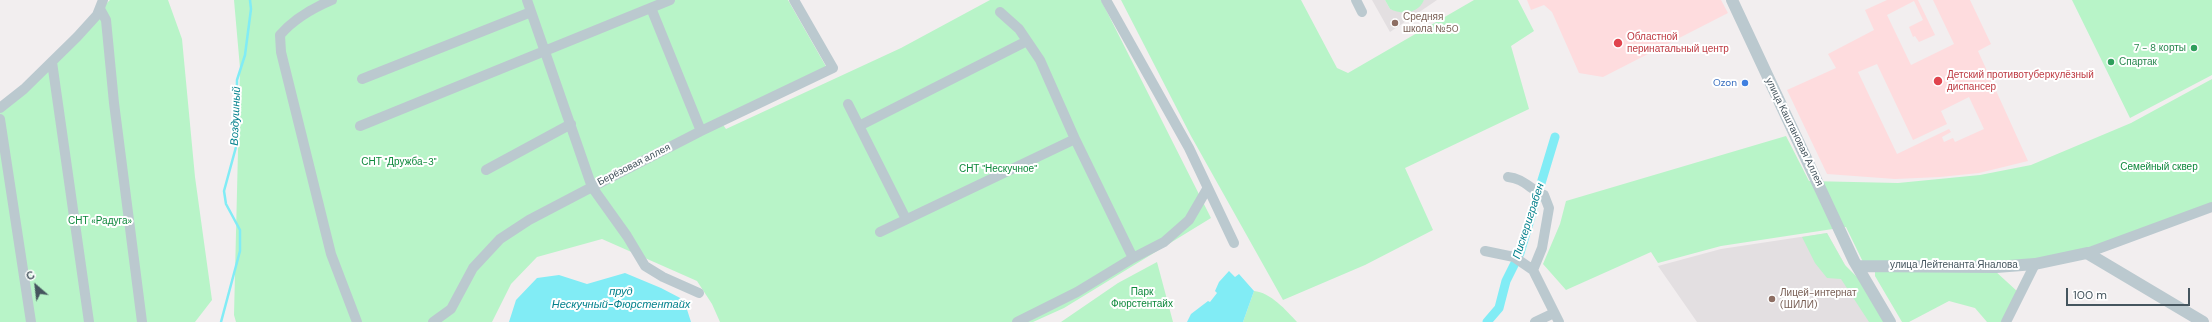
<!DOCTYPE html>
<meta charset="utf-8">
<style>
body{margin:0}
#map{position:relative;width:2212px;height:322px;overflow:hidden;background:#f2eeef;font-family:"DM Sans",sans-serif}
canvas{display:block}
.north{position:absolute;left:16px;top:266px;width:40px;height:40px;-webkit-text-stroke:3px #fff;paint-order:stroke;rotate:332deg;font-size:11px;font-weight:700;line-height:16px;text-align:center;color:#45555e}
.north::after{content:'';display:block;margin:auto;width:14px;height:18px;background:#45555e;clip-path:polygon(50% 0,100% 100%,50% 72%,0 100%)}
.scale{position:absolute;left:2066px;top:288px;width:124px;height:18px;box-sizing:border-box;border:2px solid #45555e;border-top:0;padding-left:5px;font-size:12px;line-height:14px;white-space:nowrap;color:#45555e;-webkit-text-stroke:3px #fff;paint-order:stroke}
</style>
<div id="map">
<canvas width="2212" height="322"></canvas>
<div class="north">С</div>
<div class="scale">100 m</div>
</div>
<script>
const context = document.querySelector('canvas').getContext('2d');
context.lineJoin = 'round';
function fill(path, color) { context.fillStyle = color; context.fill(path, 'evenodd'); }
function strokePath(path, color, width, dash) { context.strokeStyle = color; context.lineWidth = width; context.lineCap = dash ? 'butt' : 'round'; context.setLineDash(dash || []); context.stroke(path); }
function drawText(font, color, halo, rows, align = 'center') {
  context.font = font + ' "DM Sans",sans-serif'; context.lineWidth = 4; context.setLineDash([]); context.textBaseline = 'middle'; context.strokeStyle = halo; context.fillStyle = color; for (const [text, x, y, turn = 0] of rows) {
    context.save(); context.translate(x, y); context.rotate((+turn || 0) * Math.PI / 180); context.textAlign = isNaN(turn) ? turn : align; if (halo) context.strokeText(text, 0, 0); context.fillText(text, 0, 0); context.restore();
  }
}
const education = new Path2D(`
 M1372 0H1385L1390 9 1406 13 1424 0H1437L1390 32Z
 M1827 233 1877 322H1697L1658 266 1721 249Z`);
const medical = new Path2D(`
 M1527 0H1721L1728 13 1603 77 1579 73 1552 12 1544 5 1531 10Z
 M1887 0H1918L1935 35 1919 42 1915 36 1913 37 1909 27 1923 20 1914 1 1887 15 1911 65 1954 44 1933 0H1970L1991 44 1978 51 2028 161 1979 173 1940 177 1895 179 1827 174 1787 90 1836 68 1828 54 1874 30 1865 10ZM1877 64 1913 140 1947 124 1941 111 1969 97 1984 129 1955 142 1953 138 1944 142 1942 137 1951 132 1949 129 1897 154 1858 72Z`);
const green = new Path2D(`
 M110 0H168L182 39 195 177 212 300 195 322H0V107Z
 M234 0H788L828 70 721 122 726 129 901 48 990 0H1101L1211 218 1064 308 1033 322H720L712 304 697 281 602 239 537 257 511 284 492 322H236L234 315 240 68Z
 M1121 0H1301L1337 68 1348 73 1474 0H1518L1534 31 1511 46 1529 109 1405 168 1433 230 1365 265 1283 300 1191 136Z
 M1385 0H1424C1418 14 1402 15 1390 9Z
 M2072 0H2212V75L2130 118Z
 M2212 79V204L2086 250 2020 261 1863 262 1846 227 1721 246 1658 263 1651 252 1566 290 1543 264 1560 224 1566 201 1786 136 1809 181 1898 183 1980 175 2031 165 2131 123Z
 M1827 233 1845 265 1859 279 1884 322H1869L1841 279 1827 278 1815 263 1802 237Z
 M1157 262 1173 322H1061L1118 283Z
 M1875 269 1994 270 2018 292 2001 322H1987L1975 308 1949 301 1909 322H1902L1875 276Z
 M1254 291C1270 292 1287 311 1297 322H1243Z`);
const water = new Path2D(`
 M1229 271 1235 277 1239 274 1254 291 1243 322H1187L1191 314 1208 301 1210 302 1217 293 1215 291 1219 282Z
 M625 273 661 288 684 300 691 322H509L516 300 537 278 559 275 587 284Z`);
const stream = new Path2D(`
 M221 322 240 251V230L226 204 224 191 236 147 237 80 245 55 251 9 250 0`);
const canal = new Path2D(`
 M1487 322 1499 308 1506 281 1520 253 1555 137`);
const minor = new Path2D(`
 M332 0C313 8 294 19 280 35L281 52 331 254 357 322
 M527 0 592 187 701 131 833 68 794 0
 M1106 0 1189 148 1234 243
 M1356 0 1362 12
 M651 8 701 131
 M100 9 106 20 114 103 142 322
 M1000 12 1019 29 1040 60 1075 139 1133 258 1077 292 1017 322
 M52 62 89 322
 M362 79 531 12
 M848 104 906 219
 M0 108 24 89 77 37 97 15 103 0
 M0 119 31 322
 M360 126 670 0
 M859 126 1027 41
 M486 170 571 124
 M1508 177C1523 178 1531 190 1544 195L1549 208 1542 248 1533 270
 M880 232 1075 139
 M1485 251 1514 257 1533 270 1559 322
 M2087 253 2212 207
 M1133 258 1164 242 1189 220 1207 189
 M433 322 451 309 473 268 500 239 529 220 592 187 627 236 645 266 663 277 699 293
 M1535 322 1554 313
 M2006 322 2035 264`);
const tertiary = new Path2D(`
 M1732 0 1854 261 1890 322
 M1859 266 1996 267 2035 264 2087 253 2203 322`);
const markers = [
 [1395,23,4,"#8d6e63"],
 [1618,43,5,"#e0444e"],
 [2194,48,4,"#2e9e5b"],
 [2111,62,4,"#2e9e5b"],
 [1938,81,5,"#e0444e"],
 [1745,83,4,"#3f7fe0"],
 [1772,299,4,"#8d6e63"]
];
const educationNames = [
 ["Средняя",1403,17],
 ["школа №50",1403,29],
 ["Лицей-интернат",1780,293],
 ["(ШИЛИ)",1780,305]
];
const healthNames = [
 ["Областной",1627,37],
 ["перинатальный центр",1627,49],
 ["Детский противотуберкулёзный",1947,75],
 ["диспансер",1947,87]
];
const leisureNames = [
 ["7 - 8 корты",2186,48],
 ["Спартак",2119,62,"left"]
];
const shopNames = [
 ["Ozon",1737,83]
];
const streetNames = [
 ["улица Каштановая Аллея",1794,132,64],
 ["Берёзовая аллея",634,165,-27],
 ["улица Лейтенанта Яналова",1954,265]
];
const parkNames = [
 ["СНТ \"Дружба-3\"",399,162],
 ["Семейный сквер",2159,167],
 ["СНТ \"Нескучное\"",998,169],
 ["СНТ «Радуга»",100,221],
 ["Парк",1142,292],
 ["Фюрстентайх",1142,304]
];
const waterNames = [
 ["Воздушный",236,116,-88],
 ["Пискериграбен",1529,221,-72],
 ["пруд",621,292],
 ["Нескучный-Фюрстентайх",621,305]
];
fill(education, '#e3dfe1');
fill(medical, '#fedcde');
fill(green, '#b8f4c8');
fill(water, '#81ecf5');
strokePath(stream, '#81ecf5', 2.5);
strokePath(canal, '#81ecf5', 9);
strokePath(minor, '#bbc9cf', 10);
strokePath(tertiary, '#bbc9cf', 12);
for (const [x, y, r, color] of markers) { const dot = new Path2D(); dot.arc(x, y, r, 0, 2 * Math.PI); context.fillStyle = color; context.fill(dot); strokePath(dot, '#fff', 1.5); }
drawText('10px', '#785e54', '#fff', educationNames, 'left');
drawText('10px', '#be3a42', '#fff', healthNames, 'left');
drawText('10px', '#27864d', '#fff', leisureNames, 'right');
drawText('10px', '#366cbe', '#fff', shopNames, 'right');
drawText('10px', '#45555e', '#fff', streetNames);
drawText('10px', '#0d883b', '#fff', parkNames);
drawText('italic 11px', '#04828d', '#fff', waterNames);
</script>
